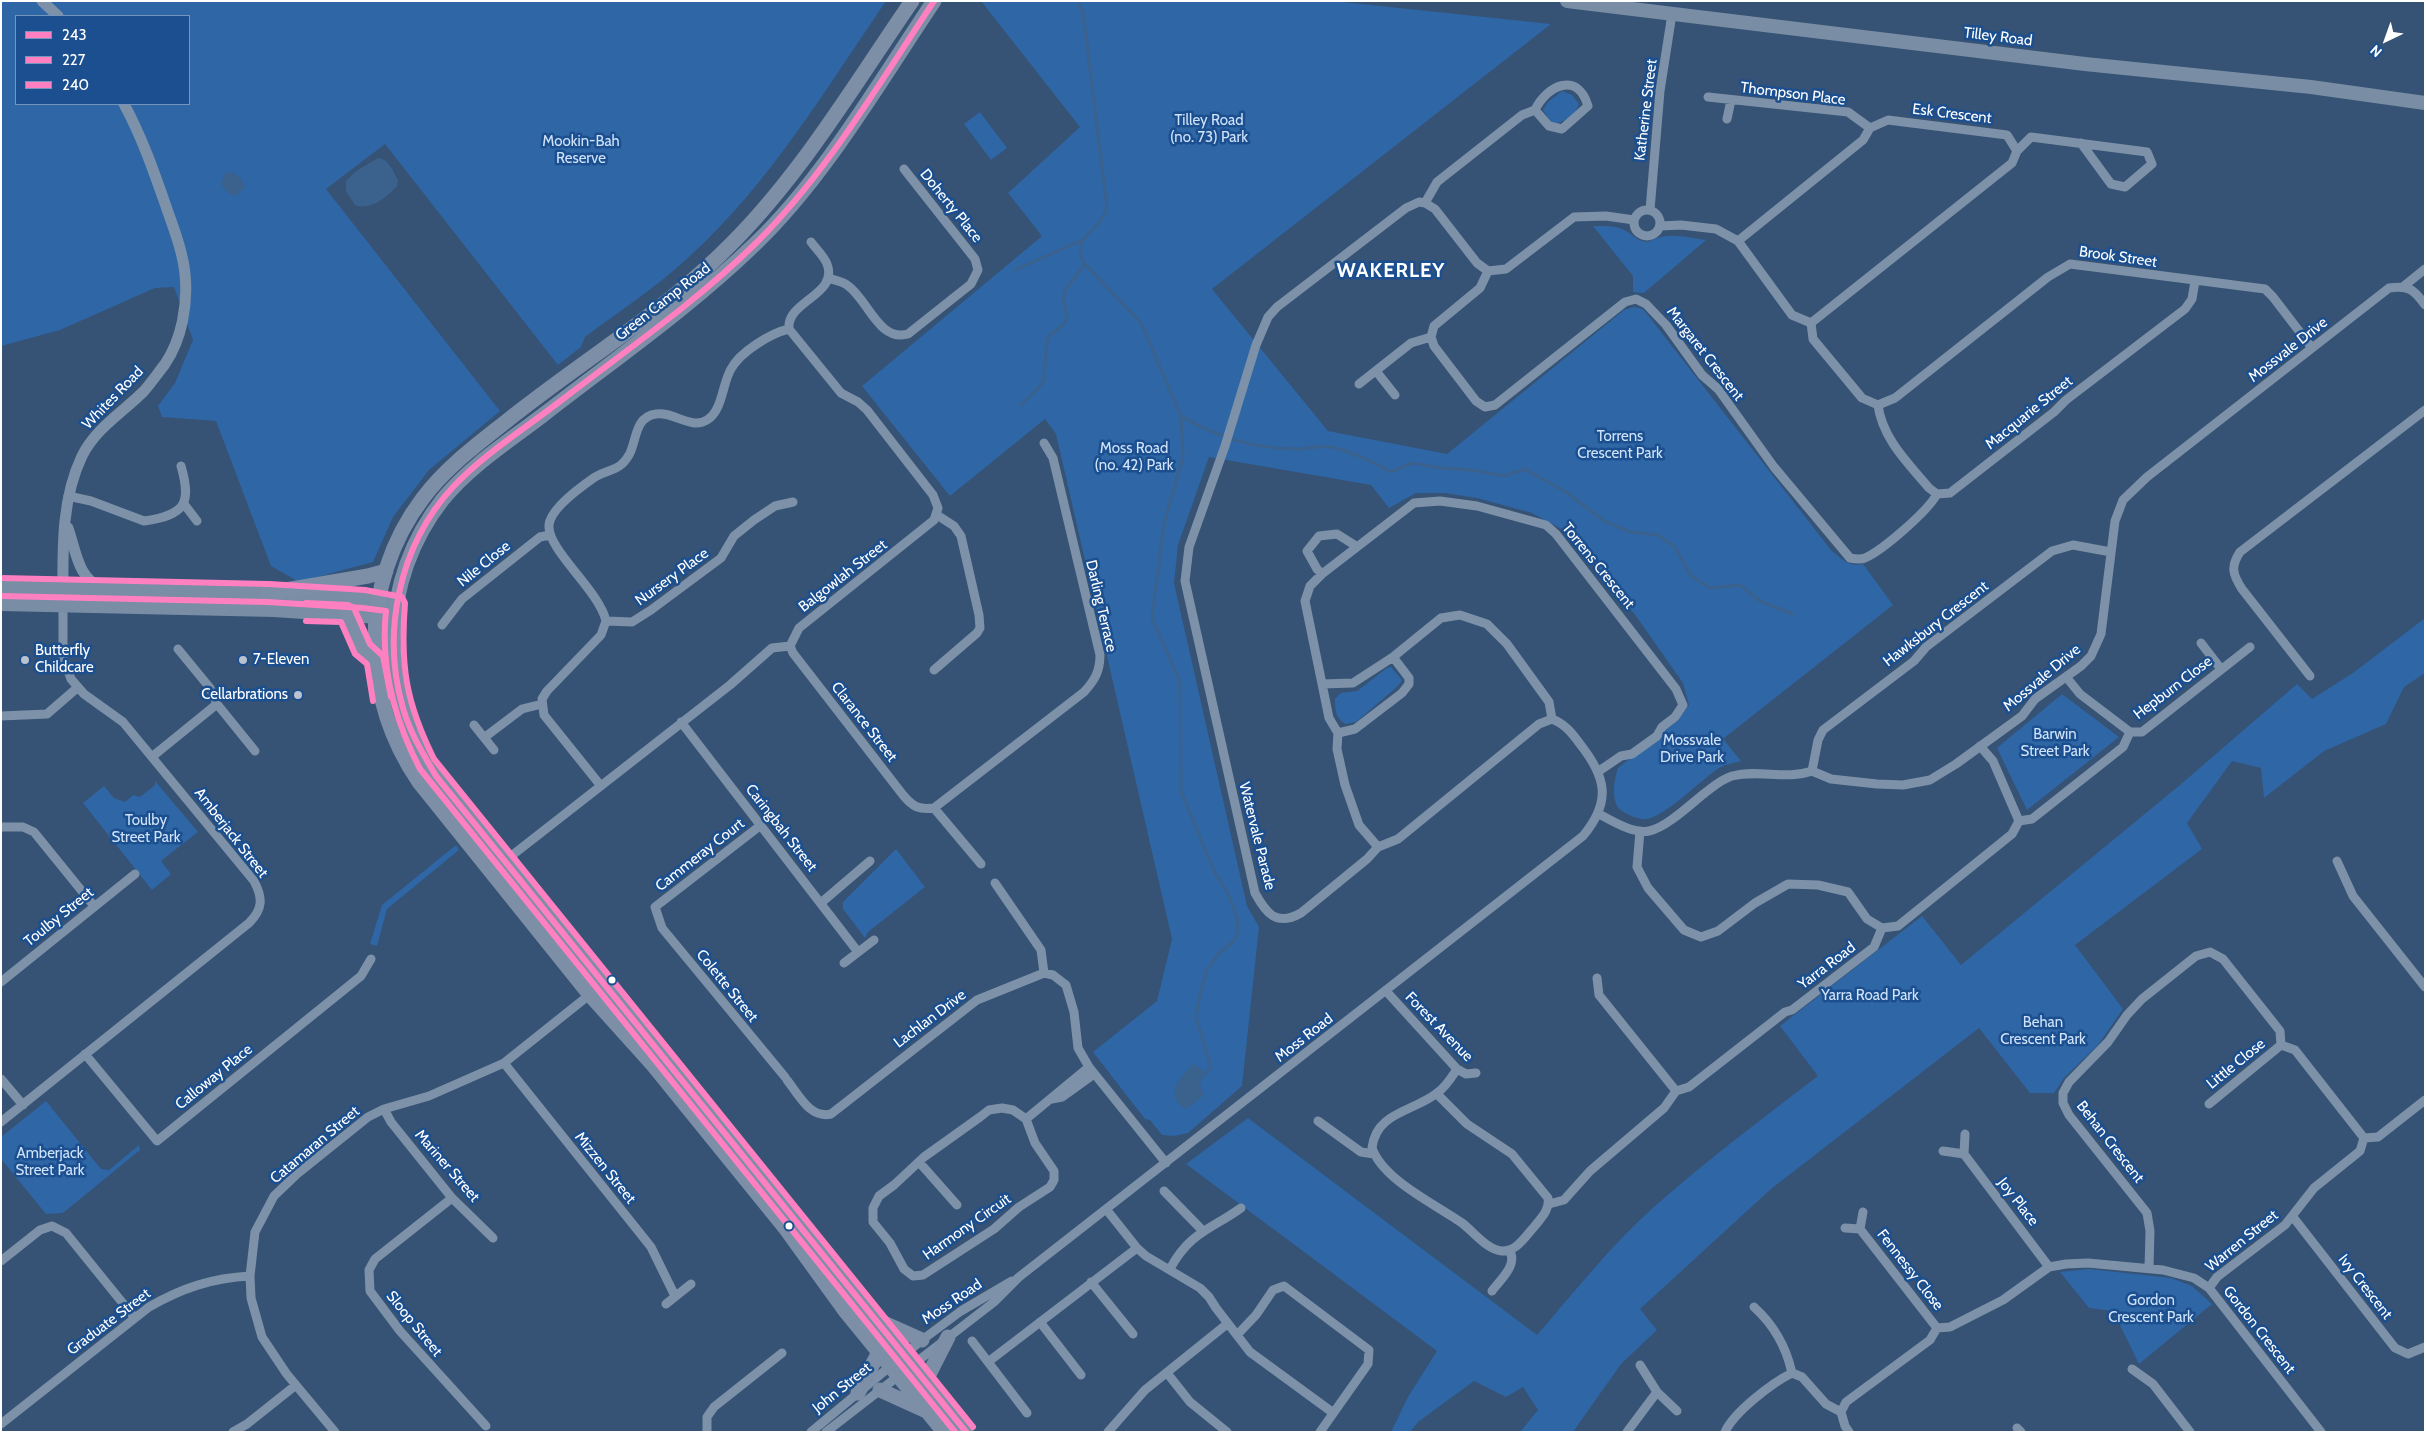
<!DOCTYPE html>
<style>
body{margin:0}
#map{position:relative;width:2426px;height:1433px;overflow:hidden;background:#365274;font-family:Cabin,sans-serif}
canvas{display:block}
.frame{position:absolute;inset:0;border:2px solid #fff;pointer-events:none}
.legend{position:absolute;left:15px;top:15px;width:175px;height:90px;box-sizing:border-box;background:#1b4f8f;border:1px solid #7695bc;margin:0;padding:6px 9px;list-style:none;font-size:15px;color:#fff}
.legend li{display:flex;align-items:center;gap:10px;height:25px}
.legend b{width:25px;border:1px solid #7695bc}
.north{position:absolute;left:2361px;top:15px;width:50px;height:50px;-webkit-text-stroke:4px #1b4f8f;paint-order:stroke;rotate:222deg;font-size:14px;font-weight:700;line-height:20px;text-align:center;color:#fff}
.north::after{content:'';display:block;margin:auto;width:18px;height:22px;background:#fff;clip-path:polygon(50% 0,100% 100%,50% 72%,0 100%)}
</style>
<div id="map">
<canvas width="2426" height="1433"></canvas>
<div class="frame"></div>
<ul class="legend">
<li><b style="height:6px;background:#ff80c0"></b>243</li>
<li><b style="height:6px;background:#ff80c0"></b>227</li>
<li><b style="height:6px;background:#ff80c0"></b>240</li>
</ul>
<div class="north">N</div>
</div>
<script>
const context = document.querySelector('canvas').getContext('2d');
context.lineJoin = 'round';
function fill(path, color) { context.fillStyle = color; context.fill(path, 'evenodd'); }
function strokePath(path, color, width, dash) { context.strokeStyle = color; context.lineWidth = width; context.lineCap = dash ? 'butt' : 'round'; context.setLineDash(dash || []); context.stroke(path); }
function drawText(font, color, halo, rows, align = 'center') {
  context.font = font + ' Cabin,sans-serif'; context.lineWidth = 5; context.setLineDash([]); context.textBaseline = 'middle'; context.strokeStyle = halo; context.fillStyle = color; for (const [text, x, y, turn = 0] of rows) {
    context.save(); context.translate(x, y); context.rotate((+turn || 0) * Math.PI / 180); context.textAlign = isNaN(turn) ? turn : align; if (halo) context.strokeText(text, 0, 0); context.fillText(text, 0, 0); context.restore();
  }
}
const green = new Path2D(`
 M1 1H886C826 89 769 184 690 256 658 286 620 311 585 337L581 347 558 365 385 144 326 189 500 411 429 470 393 517 373 562 299 582 271 566 216 421 162 417 158 406 175 383 193 340 174 287 155 288 60 330 1 346ZM16 16H189V104H16Z
 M981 1H1333L1551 24 1212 289 1328 431 1447 454 1624 310 1634 307 1643 309 1831 550C1842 559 1848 567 1863 564L1893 605 1723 739 1741 761C1734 763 1726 764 1719 768 1701 780 1667 815 1647 819 1639 820 1628 815 1622 811 1610 804 1614 779 1618 768L1678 720 1689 705 1683 683 1636 616 1567 532 1532 513 1477 498 1444 493H1416L1389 508 1371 485 1209 457 1178 545 1174 583 1247 906 1259 927 1242 1086 1188 1133 1174 1136 1162 1135 1150 1120 1145 1119 1093 1052 1157 1001 1172 939 1056 434 1045 419 950 496 862 386 1042 236 1008 193 1080 127Z
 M1562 91 1572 95 1579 104C1575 116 1565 122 1553 124L1543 110 1548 102Z
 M980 112 1007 148 991 160 964 124Z
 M1593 226C1604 226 1616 225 1626 231 1636 237 1635 240 1648 242 1666 231 1686 237 1706 240L1644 293 1633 292V276Z
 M2425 618V673L2404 687 2386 724 2324 751 2264 798 2261 768 2232 761 2187 823 2202 849 2075 945 2123 1009 2098 1045 2064 1078 2054 1093H2030L1979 1028 1771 1189 1640 1309 1657 1330 1621 1364 1573 1432H1520L1538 1410 1523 1387 1506 1397 1474 1381 1418 1422 1410 1432H1391L1408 1397 1437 1351 1186 1164 1248 1118 1537 1335C1575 1291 1611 1245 1655 1206 1707 1160 1763 1118 1818 1076L1780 1026 1922 916 1961 965 2180 785 2297 684 2312 699 2353 673Z
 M1391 667 1402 680 1398 686 1356 722 1345 724C1335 717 1335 710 1335 699L1341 693 1357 691 1387 668Z
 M2062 694 2119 737 2027 810 1997 748Z
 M155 781 198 832 161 861 171 874 152 890 83 803 104 786 114 798 125 802 133 795 140 797 155 785Z
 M456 845 459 850 387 909 377 946 370 944 382 905Z
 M896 849 925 887 868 932 865 938 843 909V902Z
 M46 1101 101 1169 109 1170 139 1145 140 1150 63 1213 46 1214 1 1159V1137Z
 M2089 1269 2171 1278 2192 1286 2212 1304 2139 1364 2113 1311 2089 1308 2060 1272Z`);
const water = new Path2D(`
 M378 158C389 159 393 171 398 180L397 186C386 198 370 211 355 205L346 191V181L356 171Z
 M232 172 240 177 245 187 236 196 228 193 221 184 224 174Z
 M1194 1064 1203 1071 1200 1084 1204 1095 1186 1109C1162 1095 1181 1076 1194 1064Z`);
const stream = new Path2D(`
 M1078 1 1083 12 1107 207C1102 232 1068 235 1085 264L1141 323 1181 416 1183 457 1164 524 1152 618 1180 682 1181 792 1216 875 1227 891 1237 917 1238 932 1233 942 1219 953 1207 970 1200 994 1196 1017 1211 1067 1201 1078
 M1015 270 1082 240
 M1021 405 1042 384 1044 376 1047 342 1050 335 1064 324 1067 317 1063 298 1066 289 1085 264
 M1181 416C1216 437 1256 449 1297 449 1309 449 1319 445 1331 447 1352 451 1372 462 1391 472L1412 463 1440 468 1472 470 1504 476 1525 469 1569 494 1604 521 1630 532 1658 535 1675 547 1690 575 1710 588 1740 585 1760 601 1792 614`);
const minor = new Path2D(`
 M1708 97 1848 112 1870 128
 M1727 119 1731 100
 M1425 203 1435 209 1477 263 1488 271 1506 269 1574 217 1606 216 1634 220
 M1634 223a13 13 0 1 1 26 0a13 13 0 1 1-26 0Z
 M1650 210 1660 91 1672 14
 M1660 226 1681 225 1716 229 1738 241 1792 315 1811 323 1813 339 1862 398 1878 405
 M1738 241 1863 140 1870 128 1888 120 2007 135 2017 151
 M828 278C834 280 842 281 847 285 868 299 878 342 908 334L971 284 978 270 975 259 904 169
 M2195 281 2192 299 2185 309 2066 400 2054 412 1950 493 1937 494 1929 488C1908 463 1882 438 1878 405L1895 398 2048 277 2070 264 2265 289 2273 297 2312 348
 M2404 286 2425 269
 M1811 323 2012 163 2017 151 2031 137 2147 152 2152 164 2125 187 2111 184 2081 143
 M1431 337 1434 326 1480 288 1488 271
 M1376 371 1395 395
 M1359 384 1411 343 1431 337 1434 346 1476 401 1485 407 1495 405 1625 302 1636 299 1646 304 1666 325 1702 375 1718 389 1774 467 1850 558C1855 559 1860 560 1865 558 1883 550 1928 511 1937 494
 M68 496 91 501 144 521C185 515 192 504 181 466
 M184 504 197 521
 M1322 574 1317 569 1307 551 1319 536 1337 534 1356 546
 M606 621 632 622 651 610 721 558 734 536 754 520 775 506 793 502
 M442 625 462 599 540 537 550 535
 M2201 643 2221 669
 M790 646 793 653 903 795C913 807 919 810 934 808L1084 692C1095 680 1100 671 1100 655L1053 458 1044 443
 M178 649 210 688 217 704 255 751
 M934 670 977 633 980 628 979 615 961 536 954 526 937 515
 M2310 676 2242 589C2233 575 2230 567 2240 552L2425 410
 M2067 678 2080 694 2130 732H2142L2250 647
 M1322 684 1353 683 1393 657 1441 618 1460 615 1487 624 1507 644 1549 702 1552 719
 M1 716 47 714 77 688
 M681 722 858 952
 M474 725 494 750
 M1338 733 1355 729 1402 693 1409 684V678L1393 657
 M485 737 522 709 542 704
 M153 756 217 704
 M1812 771 1818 740 1823 730 1914 661 1926 647 2052 551 2073 545 2111 552
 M601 786 544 715 542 699 547 691 601 635 606 621C599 590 547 550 549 525 550 509 582 486 595 477 610 468 619 472 629 455 637 441 634 417 656 414 673 411 691 430 707 420 723 410 722 384 731 369 740 352 771 333 789 329
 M934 808 981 864
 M1599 814C1612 821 1633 834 1649 831 1666 828 1692 803 1706 792 1714 786 1722 779 1732 776 1759 769 1786 780 1812 771L1831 779 1877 784 1903 785 1930 780 1956 764 2022 716 2035 699 2081 666 2091 656 2101 634 2115 521 2123 500 2147 477 2389 288C2408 285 2414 289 2425 305
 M2019 821 2032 819 2123 747 2130 732
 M761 825 655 907 662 928 785 1077
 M1 827H23L34 832 94 906
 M1640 831 1637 867 1648 888 1684 930 1701 937 1718 931 1755 903 1788 884 1818 885 1848 892 1867 919 1882 928
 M1378 847 1359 825 1345 785 1337 749 1338 733 1329 718 1305 601 1310 586 1322 574 1414 503 1440 501 1477 506 1546 525 1556 534 1676 689 1683 705 1675 717 1662 727 1657 736 1632 754 1621 756 1599 771
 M2337 861 2353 896 2425 987
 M501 864 730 685 772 648 790 646 799 628 934 520 938 508 933 495 867 410 858 402 841 393 789 329C786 301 839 295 827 264 824 256 816 249 811 242
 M995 883 1041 950 1044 973
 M822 902 870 861
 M844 963 874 940
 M1597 978 1599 995 1676 1091
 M1 982 135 874
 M1386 991 1457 1069 1466 1074 1476 1073
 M85 1054 157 1141 361 976 371 959
 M504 1063 651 1247 675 1296
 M1 1079 23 1105
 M787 1080C799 1095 810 1119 831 1114L977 1000 1044 973 1053 975 1066 985 1074 1012 1078 1048 1089 1067 1166 1163
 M1437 1094 1467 1124 1512 1154 1548 1198C1550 1210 1541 1218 1534 1227 1524 1238 1517 1251 1502 1251 1487 1250 1473 1231 1462 1223 1435 1204 1383 1180 1372 1148 1376 1112 1413 1112 1437 1093 1446 1087 1451 1078 1457 1069
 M1052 1099 1062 1097 1094 1074
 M2209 1104 2281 1045
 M1002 1108 1013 1110 1026 1119 1035 1143 1054 1171V1180L1050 1187 1019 1207 994 1229 923 1275 913 1276 904 1269 890 1243 873 1222V1208L879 1196 894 1185 924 1157 980 1117 989 1110Z
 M384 1109 391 1122 452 1198 493 1238
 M1026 1119 1089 1067
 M1318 1121 1361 1152 1374 1154
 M1 1122 249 923C263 909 263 898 254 881L123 722 84 694 71 679 63 657V605
 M1943 1151 1964 1154 1965 1134
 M1964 1154 2049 1267
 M919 1162 957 1205
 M1164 1191 1202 1230
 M452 1198 375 1259 369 1270 370 1291 400 1331 486 1426
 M1549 1204 1564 1200 1590 1171 1664 1108 1676 1091 1689 1087 1785 1012 1792 1010 1874 947 1882 928 1898 926 2012 834 2019 821 1993 761 1980 746
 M1106 1209 1137 1248 1146 1256 1200 1288 1209 1297 1216 1308 1250 1352 1332 1412
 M2293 1217 2395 1348 2408 1354 2425 1347
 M1845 1228 1860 1229 1863 1212
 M1860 1229 1937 1328
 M1 1261 40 1230 52 1226 66 1233 134 1317
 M2149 1268 2150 1231 2147 1213 2069 1115 2063 1103V1093L2069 1082 2108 1042 2127 1015 2142 999 2196 956 2210 952 2223 959 2280 1031 2281 1045 2295 1050 2364 1138
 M1170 1269C1189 1233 1210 1230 1241 1208
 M1091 1282 1133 1334
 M2209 1288 2217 1277 2285 1225 2314 1188 2360 1151 2364 1138 2378 1137 2425 1100
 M1492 1291C1500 1280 1519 1264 1509 1250
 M666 1304 691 1284
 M1754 1307C1774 1325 1786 1346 1792 1373
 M1040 1322 1081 1375
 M1237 1335 1256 1315 1273 1290 1284 1286 1369 1350 1368 1364 1320 1432
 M972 1341 1027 1413
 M988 1362 1137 1248
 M1640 1365 1657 1392 1677 1411
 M2132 1369 2153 1384 2190 1432
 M1167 1373 1190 1402 1227 1432
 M1 1424 149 1307C182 1288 212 1278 250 1276
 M2017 1428 2021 1432
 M233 1432 247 1424 296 1385
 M335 1432 286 1373 262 1337 251 1298 250 1276 255 1232 274 1196 297 1174 368 1117 384 1109 429 1096 504 1063 603 984
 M707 1432V1417L714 1407 782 1353
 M811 1432 922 1340 961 1311 1012 1281
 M826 1432 994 1302 1019 1277 1106 1209 1583 836C1612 801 1606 777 1580 744 1572 733 1565 724 1552 719L1539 724 1398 839 1378 847 1367 859 1301 913C1276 927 1266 913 1255 893L1185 581 1189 547 1225 446 1256 345 1268 317 1277 307 1406 208 1419 202 1425 203 1437 182 1522 115 1535 110C1547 85 1578 71 1588 106L1562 129 1549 126 1535 110
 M1108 1432 1145 1390 1227 1324
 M1627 1432 1657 1392
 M1725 1432C1734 1412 1772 1383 1792 1373L1802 1377 1826 1404 1841 1412
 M1849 1432 1845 1426 1841 1412 1846 1402 1930 1340 1937 1328 1950 1327 2003 1300 2049 1267 2066 1264 2088 1263 2163 1270 2194 1278 2209 1288 2321 1432`);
const tertiary = new Path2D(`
 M42 1 58 16
 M68 528C76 551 78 580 103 588
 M63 605C63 555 60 502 82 456 96 428 122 413 144 391 151 383 158 373 165 364 182 339 188 304 185 274 183 253 175 232 168 212 155 175 143 139 124 104`);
const secondary = new Path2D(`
 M1567 1 2085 64 2311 87 2425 103
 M1 587 268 593 364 599 396 604
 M1 604 274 610 394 618`);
const primary = new Path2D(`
 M912 1C852 88 797 182 720 255 656 317 578 364 508 420 478 444 446 467 423 498 391 540 374 593 375 645 376 695 391 741 419 782L590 995 653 1065 786 1229 846 1312 944 1432
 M934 1C880 81 824 178 755 244 690 307 615 359 543 415 509 441 470 466 443 499 379 580 377 693 436 776L966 1432
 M268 593 368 576 386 571
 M347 614 363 650 375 659
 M875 1319 922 1340
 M925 1382 948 1337
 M880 1390 924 1410
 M858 1393 879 1352`);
const bus1 = new Path2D(`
 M934 1C878 85 827 173 755 244 696 302 628 349 563 399 526 428 485 453 453 487 399 545 381 633 403 708 410 733 423 754 436 776L966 1432`);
const bus2 = new Path2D(`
 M1 596 268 602 363 608 386 611C380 667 394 719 420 769L955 1432
 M306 621 341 622 355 654 367 664 373 701`);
const bus3 = new Path2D(`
 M1 578 269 584 365 590 402 597 405 603C400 666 406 703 434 759L973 1427
 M306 603 348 605 354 608 370 644 383 656 391 697`);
const markers = [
 [25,660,5,"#b9c2ce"],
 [243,660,5,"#b9c2ce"],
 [298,695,5,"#b9c2ce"],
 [612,980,4.5,"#fff"],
 [789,1226,4.5,"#fff"]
];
const streetNames = [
 ["Tilley Road",1998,37,7],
 ["Thompson Place",1793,94,7],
 ["Katherine Street",1646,110,-83],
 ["Esk Crescent",1952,114,7],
 ["Doherty Place",951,206,51],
 ["Brook Street",2118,257,8],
 ["Green Camp Road",663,302,-38],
 ["Mossvale Drive",2288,350,-38],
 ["Margaret Crescent",1705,354,52],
 ["Whites Road",113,398,-46],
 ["Macquarie Street",2029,413,-39],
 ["Nile Close",484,564,-39],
 ["Torrens Crescent",1598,566,51],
 ["Balgowlah Street",843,576,-38],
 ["Nursery Place",672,577,-36],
 ["Darling Terrace",1101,606,77],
 ["Hawksbury Crescent",1936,624,-38],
 ["Mossvale Drive",2042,678,-40],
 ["Hepburn Close",2173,688,-37],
 ["Clarance Street",864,722,52],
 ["Caringbah Street",781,828,52],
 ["Amberjack Street",231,833,52],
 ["Watervale Parade",1257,836,76],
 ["Cammeray Court",700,855,-38],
 ["Toulby Street",59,917,-39],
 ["Yarra Road",1827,966,-37],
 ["Colette Street",727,986,51],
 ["Lachlan Drive",930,1019,-37],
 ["Forest Avenue",1439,1027,46],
 ["Moss Road",1304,1038,-38],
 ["Little Close",2236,1064,-39],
 ["Calloway Place",214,1077,-39],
 ["Behan Crescent",2110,1142,52],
 ["Catamaran Street",315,1145,-40],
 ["Mariner Street",447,1166,49],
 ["Mizzen Street",605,1168,51],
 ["Joy Place",2018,1202,52],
 ["Harmony Circuit",967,1227,-35],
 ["Warren Street",2242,1241,-39],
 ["Fennessy Close",1910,1270,52],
 ["Ivy Crescent",2365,1287,52],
 ["Moss Road",952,1302,-34],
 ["Graduate Street",109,1322,-37],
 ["Sloop Street",414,1324,51],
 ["Gordon Crescent",2259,1330,52],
 ["John Street",842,1388,-39]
];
const parkNames = [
 ["Tilley Road",1209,121],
 ["(no. 73) Park",1209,138],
 ["Mookin-Bah",581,142],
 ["Reserve",581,159],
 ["Torrens",1620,437],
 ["Crescent Park",1620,454],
 ["Moss Road",1134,449],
 ["(no. 42) Park",1134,466],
 ["Barwin",2055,735],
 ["Street Park",2055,752],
 ["Mossvale",1692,741],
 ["Drive Park",1692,758],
 ["Toulby",146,821],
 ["Street Park",146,838],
 ["Yarra Road Park",1870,996],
 ["Behan",2043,1023],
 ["Crescent Park",2043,1040],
 ["Amberjack",50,1154],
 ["Street Park",50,1171],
 ["Gordon",2151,1301],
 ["Crescent Park",2151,1318]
];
const poiNames = [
 ["Butterfly",35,651],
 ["Childcare",35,668],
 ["7-Eleven",253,660],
 ["Cellarbrations",288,695,"right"]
];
const districtNames = [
 ["WAKERLEY",1391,271]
];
fill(green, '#2f66a5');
fill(water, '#3b618d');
strokePath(stream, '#3b618d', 3);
strokePath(minor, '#7d92a8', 9);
strokePath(tertiary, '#7d92a8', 11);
strokePath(secondary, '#798da4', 14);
strokePath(primary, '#7d8ea7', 15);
strokePath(bus1, '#ff80c0', 6);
strokePath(bus2, '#ff80c0', 6);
strokePath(bus3, '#ff80c0', 6);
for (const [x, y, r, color] of markers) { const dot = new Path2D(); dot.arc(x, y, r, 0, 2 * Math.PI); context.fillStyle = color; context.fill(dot); strokePath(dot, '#1b4f8f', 2); }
drawText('15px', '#fff', '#1b4f8f', streetNames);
drawText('15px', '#cfe3fa', '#1b4f8f', parkNames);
drawText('15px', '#fff', '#1b4f8f', poiNames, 'left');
context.letterSpacing = '1px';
drawText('bold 20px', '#fff', '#1b4f8f', districtNames);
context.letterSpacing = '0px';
</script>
